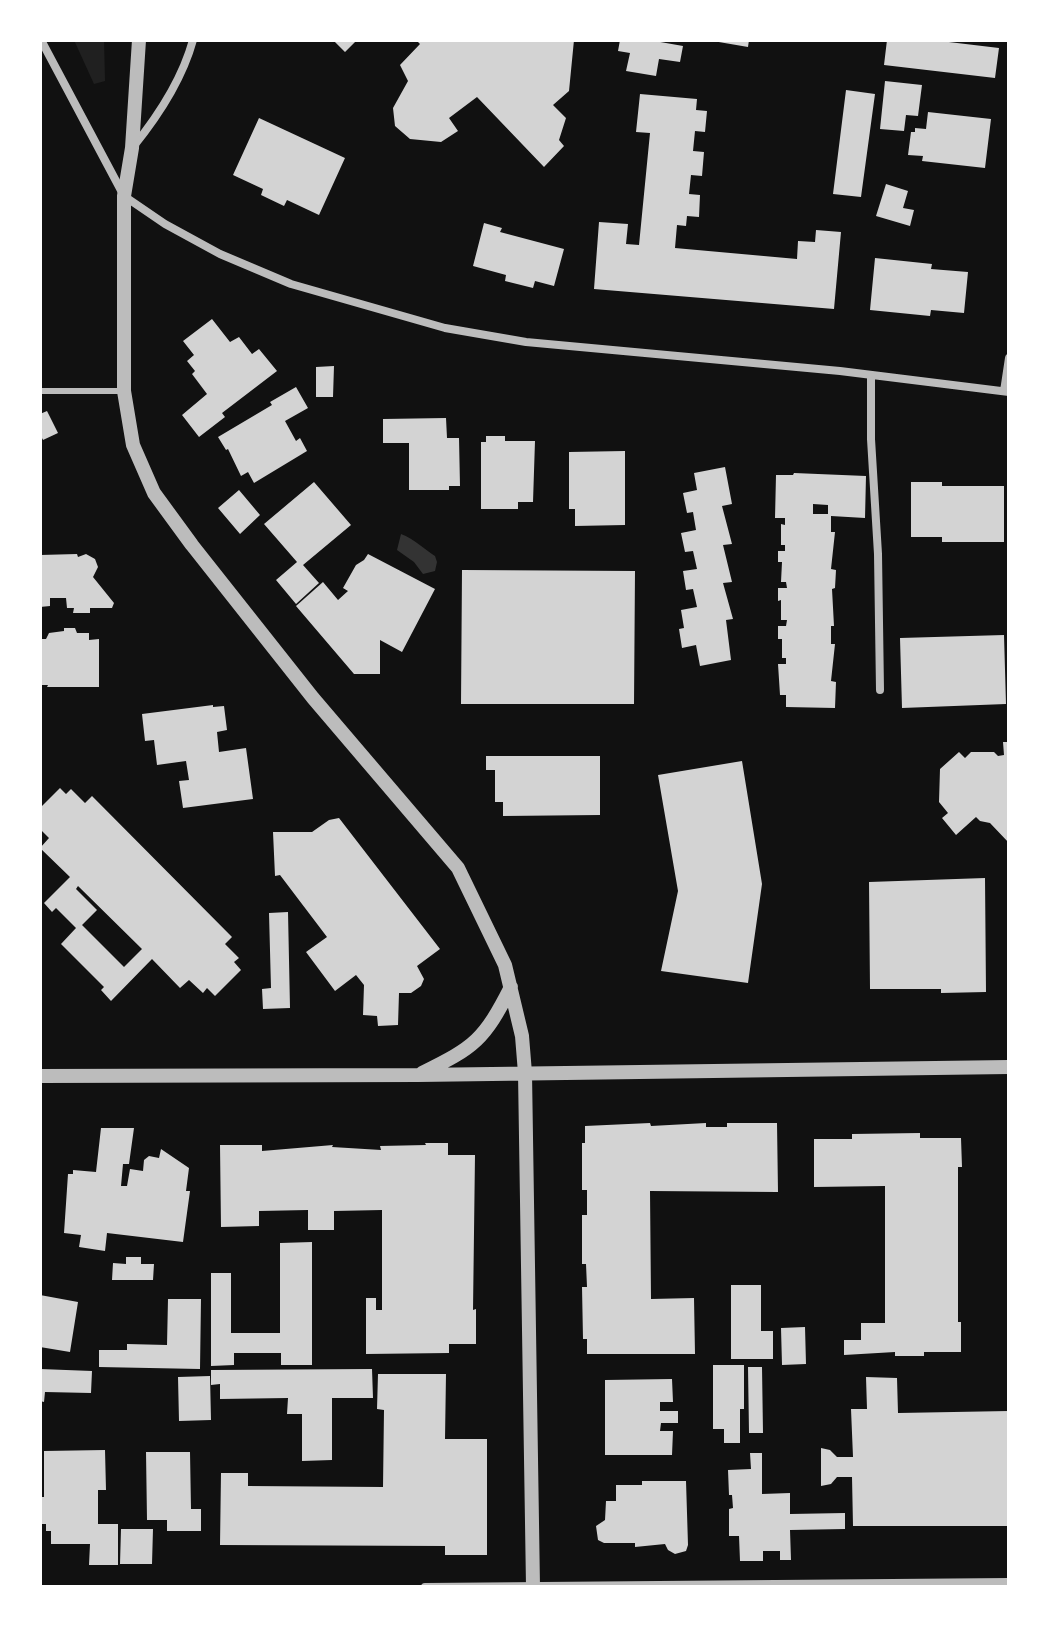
<!DOCTYPE html>
<style>
body{margin:0}
#map{position:relative;width:1049px;height:1627px;overflow:hidden;background:#111;font-family:"Space Grotesk",sans-serif}
canvas{display:block}
.frame{position:absolute;inset:0;border:42px solid #fff;pointer-events:none}
</style>
<div id="map">
<canvas width="1049" height="1627"></canvas>
<div class="frame"></div>
</div>
<script>
const context = document.querySelector('canvas').getContext('2d');
context.lineJoin = 'round';
function fill(path, color) { context.fillStyle = color; context.fill(path, 'evenodd'); }
function strokePath(path, color, width, dash) { context.strokeStyle = color; context.lineWidth = width; context.lineCap = dash ? 'butt' : 'round'; context.setLineDash(dash || []); context.stroke(path); }
const green = new Path2D(`
 M74 40H104L105 81 94 84Z`);
const water = new Path2D(`
 M401 534C414 539 424 549 435 556L437 562 435 571 423 574 414 562 397 550Z`);
const building = new Path2D(`
 M333 40H357L345 52Z
 M416 40H574L569 91 553 105 566 118 559 140 564 146 544 167 477 97 449 118 458 131 441 142 410 139 395 126 393 108 408 81 400 65 420 44Z
 M620 40H649L683 46 680 62 659 59 656 76 626 71 630 53 618 51Z
 M707 40H749L748 47Z
 M887 40H932L999 48 995 78 884 65Z
 M885 81 922 85 918 116 906 115 904 131 880 129Z
 M846 90 875 94 861 197 833 194Z
 M640 94 697 99 696 110 707 111 705 132 695 131 693 151 704 152 702 176 691 175 689 194 700 195 699 217 687 216 686 226 677 225 675 248 797 259 798 241 815 242 816 230 841 232 834 309 594 289 599 222 628 224 626 244 639 245 650 133 636 132Z
 M928 112 991 119 985 168 922 161 923 156 908 155 911 132H915V128L926 129Z
 M259 118 345 158 319 215 287 200 284 206 261 195 263 189 233 175Z
 M886 184 908 191 903 208 914 210 910 226 876 216Z
 M484 223 502 228 500 232 564 249 554 286 535 281 533 288 505 281 506 275 473 266Z
 M875 258 932 264 931 269 968 272 964 313 931 310 930 316 870 310Z
 M212 319 230 342 239 337 252 354 259 349 277 371 222 413 225 417 199 437 182 415 207 394 192 374 195 371 187 361 194 355 183 341Z
 M334 366 333 397H316V367Z
 M296 387 308 408 285 421 296 441 300 438 307 451 254 483 248 472 241 476 228 449 226 450 218 437 272 405 270 402Z
 M47 411 58 433 43 440 40 434V414Z
 M446 418 447 438H459L460 486H449V490H409V443H383V419Z
 M486 436H505V441H535L533 502H518V509H481V442H486Z
 M625 451V525L575 526V509H569V452Z
 M725 467 732 504 722 506 732 544 723 545 732 582 723 583 733 619 726 620 731 660 700 666 696 645 682 648 679 629 684 628 681 610 697 607 693 589 686 590 683 571 697 569 693 551 685 552 681 533 696 530 693 512 687 513 683 493 697 490 694 473Z
 M794 473 866 476 865 518 831 516V532H835L831 569 836 570 835 588 832 589 834 626H831V644H835L831 681 836 682 835 708 786 707V695H780L778 664H786V658H782V639H778V626H786L787 620H781V600L778 601V588H787L786 582H781L782 562H778V551H785V545H781V524L785 525V518H775L776 475H793ZM813 504 828 505V514H813Z
 M314 482 351 525 303 565 319 583 296 604 276 580 297 562 264 524Z
 M911 482H942V486H1004V542H942V537H911Z
 M239 490 260 515 240 534 218 508Z
 M77 554 78 557 86 554 95 559 98 567 93 577 114 603 112 608H90V613H73L74 608H67L66 598H50V606L40 607V555Z
 M368 554 435 589 402 652 380 640V674H354L296 606 323 582 338 600 348 591 343 588 356 565 364 560Z
 M462 570 635 571 634 704H461Z
 M64 628H75L77 633H89V640L99 639V687H47L48 685H40V639H46L49 633 64 631Z
 M1004 635 1006 704 902 708 900 638Z
 M213 705V707L224 706 227 730 217 732 219 752 246 748 253 799 183 808 179 781 189 780 186 761 157 765 154 740 145 741 142 714Z
 M1003 742H1009V843L990 823 980 821 976 817 956 835 942 818 948 813 939 802 940 769 959 752 965 758 971 752H994L998 756 1004 755Z
 M486 756H600V815L503 816V802H495V770H486Z
 M742 761 762 884 748 983 661 971 678 891 658 775Z
 M60 788 66 794 71 789 85 803 92 796 232 937 225 944 239 958 234 962 241 970 215 996 207 988 203 993 189 980 180 988 152 959 111 1001 101 990 104 987 61 944 76 928 56 908 52 912 44 903 70 877 40 848 49 838 40 829V808ZM78 886 142 949 124 967 82 925 97 910 76 889Z
 M339 818 440 949 417 966 424 979 421 986 411 993H399L398 1025 378 1026 377 1016 363 1015 364 985 356 975 335 991 306 952 327 937 280 875 275 876 273 832H312L329 820Z
 M985 878 986 992 941 993V989H870L869 882Z
 M288 912 290 1008 263 1009 262 989 271 988 269 913Z
 M650 1123 651 1126 706 1123V1127H727V1123H777L778 1192 650 1191 651 1299 694 1298 695 1354H587V1339H583L582 1287H587L586 1264H582V1215H587V1190H582V1143H585V1126Z
 M101 1128H134L129 1164H123L121 1186H127L130 1169 143 1171 144 1160 149 1156 159 1158 161 1149 189 1168 186 1191H190L183 1242 107 1233 105 1251 79 1247 81 1235 64 1233 68 1174H73V1170L96 1172Z
 M920 1133V1138H961L962 1167H958V1322H961V1352H924V1356H895V1352L844 1355V1340H861V1323H885V1186L814 1187V1139H852V1134Z
 M425 1143H448V1155H475L473 1310 476 1309V1344H449V1353L366 1354V1298H376V1310H382V1210L334 1211V1230H308V1210L259 1211V1226L221 1227 220 1145H262V1151L333 1145 332 1147 381 1150 380 1146 426 1145Z
 M312 1242V1365H281V1353H234V1365L211 1366V1273H231V1333H280V1243Z
 M126 1257H141V1264H154L153 1280H112L113 1263 126 1264Z
 M731 1285H761V1331H773V1359H731Z
 M40 1295 78 1302 70 1352 40 1347Z
 M168 1299H201L200 1369 99 1367V1350H127V1344L167 1345Z
 M805 1327 806 1364 782 1365 781 1328Z
 M713 1365H744V1409H740V1443H724V1429H713Z
 M748 1367H762L763 1433H749Z
 M40 1369 92 1371 91 1393 45 1392 44 1402 40 1401Z
 M372 1369 373 1398H332V1460L302 1461V1414H287L288 1398 220 1399V1384L211 1385V1370Z
 M378 1374H446L445 1439H487V1555H445V1546L220 1545 221 1473H248V1486L383 1487 384 1410 377 1409Z
 M210 1376 211 1420 179 1421 178 1377Z
 M866 1377 897 1378 898 1413 1009 1411V1526H853L852 1477H837L831 1484 821 1486V1448L830 1450 837 1457H853L851 1409H867Z
 M672 1379 673 1402H660V1411H678V1423H661L660 1431H673L672 1455H605V1380Z
 M105 1450 106 1490H98V1524H118V1565H89L90 1544H51V1531H46V1524H40V1497H44V1451Z
 M146 1452H190L191 1509H201V1531H167V1520H147Z
 M750 1453H762V1494L790 1493V1514L845 1513V1529L790 1530 791 1560H780V1551H763V1561H740L739 1536H729V1509L733 1508 732 1495H729L728 1470 751 1469Z
 M642 1481H686L688 1545 686 1551 675 1554 668 1550 665 1544 635 1547V1543H604L598 1540 596 1526 605 1520 606 1501H616V1485H642Z
 M121 1529H153L152 1564H120Z`);
const service = new Path2D(`
 M40 391H124`);
const minor = new Path2D(`
 M41 40 124 196 165 224 220 254 291 284 445 328 526 342 840 371 1009 392
 M133 147C159 115 182 80 193 40
 M871 375V439L878 554 880 690
 M1004 391 1009 358
 M425 1587 1009 1582`);
const tertiary = new Path2D(`
 M139 40 132 148 124 196V391L133 445 154 493 192 545 313 698 458 868 505 965 522 1036 525 1073 533 1587
 M422 1073C475 1047 484 1040 511 987
 M40 1076 418 1075 1009 1067`);
fill(green, '#202020');
fill(water, '#333');
fill(building, '#d3d3d3');
strokePath(service, '#bcbcbc', 6);
strokePath(minor, '#bcbcbc', 8);
strokePath(tertiary, '#bcbcbc', 14);
</script>
